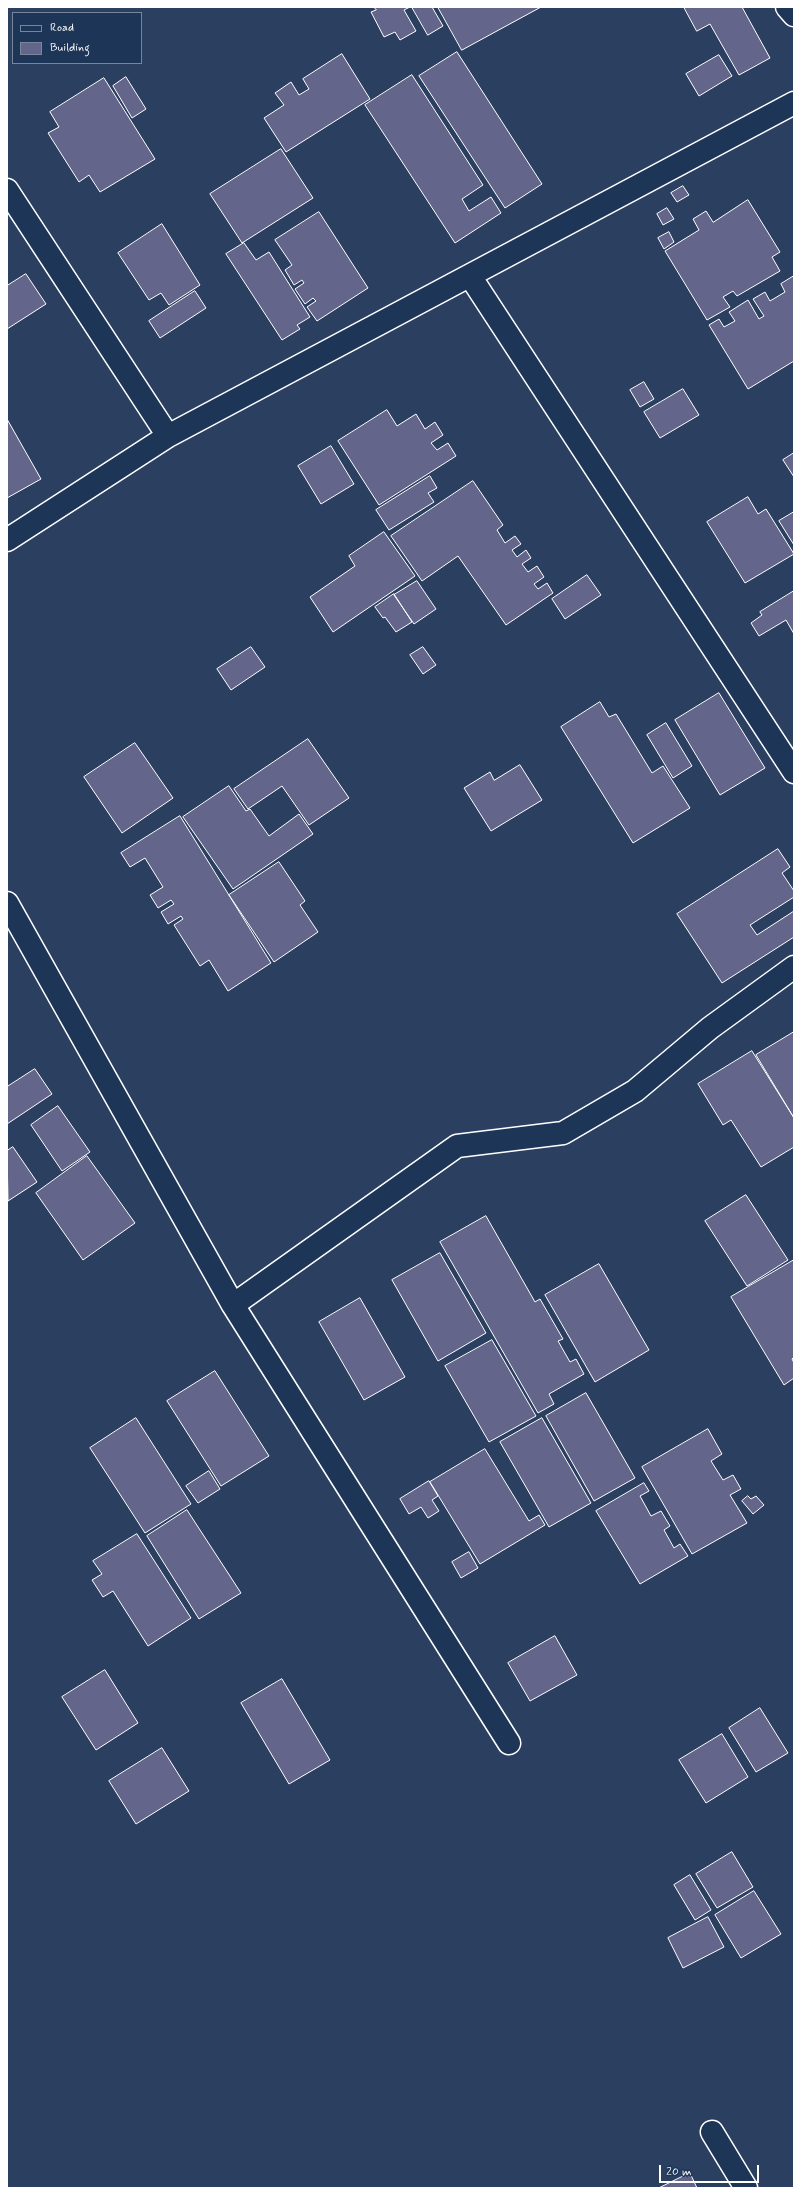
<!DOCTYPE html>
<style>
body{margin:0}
#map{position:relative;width:801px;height:2195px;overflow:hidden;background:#2b3f61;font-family:Mynerve,sans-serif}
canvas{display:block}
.frame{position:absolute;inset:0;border:8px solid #fff;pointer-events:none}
.legend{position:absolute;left:12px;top:12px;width:130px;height:52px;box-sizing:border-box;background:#1d3557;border:1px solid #77869a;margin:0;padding:5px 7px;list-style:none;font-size:12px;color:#fff}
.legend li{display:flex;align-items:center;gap:8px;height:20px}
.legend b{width:20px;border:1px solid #77869a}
.scale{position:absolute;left:659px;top:2165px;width:100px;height:18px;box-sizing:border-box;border:2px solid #fff;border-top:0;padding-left:5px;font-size:12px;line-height:14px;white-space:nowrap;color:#fff;-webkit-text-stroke:3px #1d3557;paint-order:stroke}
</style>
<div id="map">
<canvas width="801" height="2195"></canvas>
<div class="frame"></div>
<ul class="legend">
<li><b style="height:5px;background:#1d3557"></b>Road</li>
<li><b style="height:11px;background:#63658a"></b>Building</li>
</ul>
<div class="scale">20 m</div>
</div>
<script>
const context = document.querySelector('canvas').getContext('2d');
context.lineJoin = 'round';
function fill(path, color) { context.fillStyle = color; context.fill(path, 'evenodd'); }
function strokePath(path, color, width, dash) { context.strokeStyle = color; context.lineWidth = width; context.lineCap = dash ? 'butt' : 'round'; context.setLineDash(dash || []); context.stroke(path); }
const building = new Path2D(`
 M374 7H410L404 10 416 31 400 40 395 32 384 37 371 12 376 10Z
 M412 7H432L443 26 428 35Z
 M438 7H541L462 50Z
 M684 7H742L770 58 739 75 710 24 697 31Z
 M457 52 542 184 505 208 419 76Z
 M342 54 370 99 286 152 264 118 284 105 275 93 291 82 299 95 309 89 303 79Z
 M719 55 732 76 699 96 686 74Z
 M412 75 483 185 462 199 469 211 491 197 501 213 455 243 365 105Z
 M126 77 146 109 132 118 113 86Z
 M104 78 155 159 100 192 89 175 79 182 48 133 59 127 50 112Z
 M281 149 313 198 242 243 210 194Z
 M683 186 689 195 677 202 671 193Z
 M748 200 780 252 772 257 780 271 737 296 733 291 723 297 730 307 707 320 665 251 699 230 693 219 706 211 713 222Z
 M667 208 674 219 663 225 657 214Z
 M319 212 368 288 317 321 307 307 316 301 313 298 305 304 295 289 304 283 302 280 294 285 285 270 292 265 275 240Z
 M162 224 200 285 169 305 161 293 149 300 118 253Z
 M669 232 674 242 664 249 658 238Z
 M244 243 256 260 269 252 310 317 297 325 300 329 282 340 226 254Z
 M26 274 46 304 7 329V286Z
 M794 276V361L748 389 709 325 719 319 724 327 735 321 729 312 748 300 759 319 764 316 753 299 765 292 770 301 785 292 781 284Z
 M195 291 206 308 160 338 149 321Z
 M644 382 654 399 640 407 630 390Z
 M683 389 699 415 660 438 644 412Z
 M387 410 397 426 416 414 425 429 435 422 443 435 431 443 437 450 448 443 456 456 379 505 338 441Z
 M7 419 41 479 7 498Z
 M331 446 354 484 321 504 298 466Z
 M794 453V477L783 460Z
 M430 476 437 488 428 493 434 502 389 530 376 510Z
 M473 481 503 525 497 530 505 543 515 536 521 544 512 550 517 557 526 550 531 558 522 564 528 572 537 566 544 577 534 584 538 589 547 583 553 593 506 625 458 556 422 581 391 536Z
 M748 497 758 514 766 509 794 554 745 583 707 522Z
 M794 512V545L779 521Z
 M384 532 415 576 333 632 310 597 355 566 349 556Z
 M587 575 601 595 565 619 552 599Z
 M417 581 436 609 414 624 394 595Z
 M794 591V634L786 620 759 636 751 623 762 615 760 612Z
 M394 594 412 622 396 632 385 617 383 618 375 607Z
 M251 647 265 667 231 690 217 669Z
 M423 647 436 665 423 674 410 655Z
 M719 693 765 768 720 795 675 720Z
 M600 702 609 717 616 714 652 773 663 766 690 808 633 843 561 727Z
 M666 723 692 766 673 778 647 735Z
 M308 739 349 798 309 825 282 786 248 809 234 789Z
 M135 743 173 798 122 833 84 777Z
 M520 765 542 800 491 831 464 788 490 772 494 780Z
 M229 786 246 811 250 809 269 836 299 814 313 834 233 889 183 817Z
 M180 816 271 963 228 991 209 960 200 966 174 925 183 919 181 916 168 924 161 912 174 904 171 900 158 908 150 895 163 887 145 858 130 867 121 853Z
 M778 849 790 867 782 873 794 891V897L750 925 757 935 794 911V937L722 983 677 914Z
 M279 862 305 901 300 905 318 932 274 962 229 895Z
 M794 1032V1118L756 1055Z
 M752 1051 794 1118V1147L761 1167 731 1120 723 1125 698 1084Z
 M35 1069 52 1094 7 1124V1087Z
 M58 1106 90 1152 62 1171 31 1125Z
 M13 1147 37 1182 8 1201 7 1151Z
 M87 1156 135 1223 83 1260 36 1193Z
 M746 1195 788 1260 747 1286 705 1221Z
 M486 1216 535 1302 540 1299 563 1339 558 1341 570 1362 576 1359 584 1374 549 1394 554 1404 538 1413 440 1242Z
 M440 1253 486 1333 438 1361 392 1280Z
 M794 1260V1357L792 1359 794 1363V1378L784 1385 731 1297Z
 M599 1264 649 1350 595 1382 545 1295Z
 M360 1298 405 1377 364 1400 319 1322Z
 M492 1340 536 1416 489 1442 445 1366Z
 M215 1371 269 1456 221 1486 167 1401Z
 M586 1393 635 1478 594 1501 546 1416Z
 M136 1418 191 1504 145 1533 90 1448Z
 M542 1418 591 1503 549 1527 500 1442Z
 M708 1429 722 1454 711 1461 723 1480 733 1475 741 1489 730 1495 747 1523 692 1554 642 1467Z
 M485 1449 529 1521 539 1515 545 1525 480 1564 430 1482Z
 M209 1471 220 1489 198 1503 186 1486Z
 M429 1481 438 1496 432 1500 439 1511 428 1518 421 1507 409 1514 400 1499Z
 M644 1483 649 1491 640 1496 651 1516 661 1511 670 1526 664 1530 674 1548 680 1544 688 1556 640 1584 596 1511Z
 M748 1496 751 1499 756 1496 764 1505 753 1514 742 1501Z
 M187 1510 241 1593 199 1619 147 1536Z
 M137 1534 191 1618 148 1646 113 1591 103 1597 92 1580 102 1574 93 1561Z
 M469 1552 478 1568 461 1578 452 1562Z
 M555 1636 577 1675 530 1701 508 1663Z
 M105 1670 138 1723 96 1750 62 1697Z
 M282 1679 330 1760 289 1784 241 1703Z
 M760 1708 788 1753 756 1772 729 1728Z
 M722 1734 748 1777 706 1803 679 1760Z
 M162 1748 189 1791 136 1824 109 1781Z
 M732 1852 753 1887 717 1908 696 1874Z
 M690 1875 711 1910 695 1920 674 1885Z
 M754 1891 781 1934 741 1958 715 1915Z
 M708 1917 724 1947 683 1968 668 1938Z
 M690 2173 697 2188H659Z`);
const street = new Path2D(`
 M787 7 794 15
 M7 190 168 436 7 540
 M470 276 794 772
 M168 436 794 103
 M7 903 233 1305 509 1743
 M233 1305 457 1146 563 1133 635 1091 710 1028 794 967
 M712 2132 746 2188`);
fill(building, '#63658a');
strokePath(building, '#fff', 1);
strokePath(street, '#fff', 25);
strokePath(street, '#1d3557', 22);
</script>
